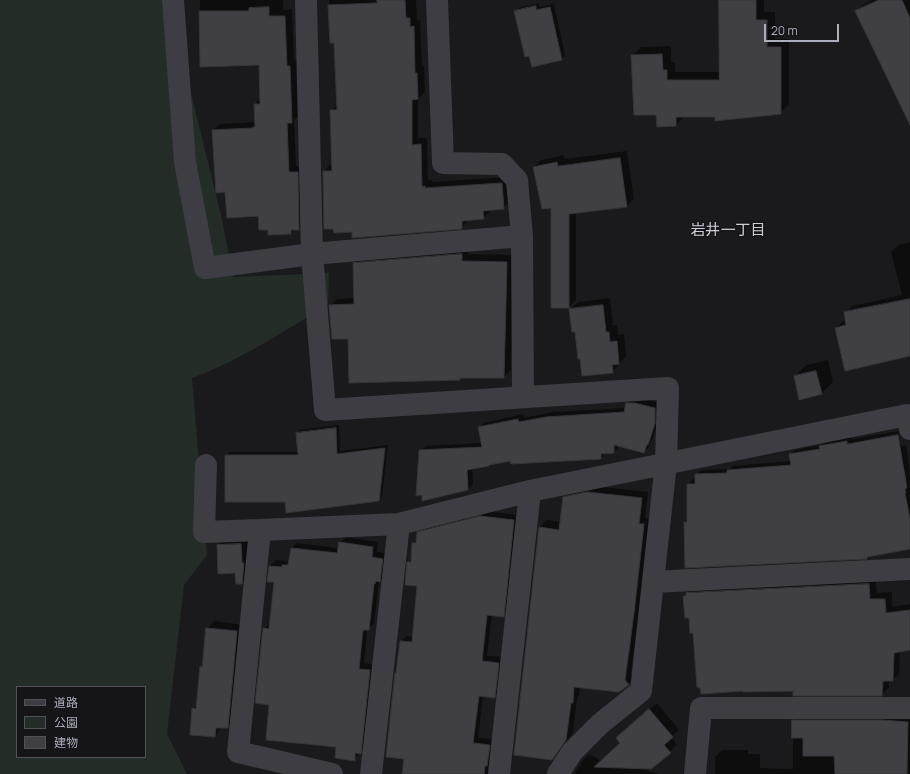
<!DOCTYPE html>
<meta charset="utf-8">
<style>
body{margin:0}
#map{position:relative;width:910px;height:774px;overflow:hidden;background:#1a1a1c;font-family:Manrope,"Noto Sans JP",sans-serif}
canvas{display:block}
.legend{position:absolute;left:16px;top:686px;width:130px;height:72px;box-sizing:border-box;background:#151517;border:1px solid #515259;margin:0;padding:5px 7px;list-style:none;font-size:12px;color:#acaebc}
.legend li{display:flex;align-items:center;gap:8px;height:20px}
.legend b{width:20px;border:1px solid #515259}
.scale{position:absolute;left:764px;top:24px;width:75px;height:18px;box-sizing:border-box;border:2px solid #acaebc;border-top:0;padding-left:5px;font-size:12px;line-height:14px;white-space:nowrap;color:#acaebc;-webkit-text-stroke:3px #151517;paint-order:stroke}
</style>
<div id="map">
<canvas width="910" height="774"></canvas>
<ul class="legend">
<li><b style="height:5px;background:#3d3d43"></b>道路</li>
<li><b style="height:11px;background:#232c26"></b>公園</li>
<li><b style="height:11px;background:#403f44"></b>建物</li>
</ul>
<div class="scale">20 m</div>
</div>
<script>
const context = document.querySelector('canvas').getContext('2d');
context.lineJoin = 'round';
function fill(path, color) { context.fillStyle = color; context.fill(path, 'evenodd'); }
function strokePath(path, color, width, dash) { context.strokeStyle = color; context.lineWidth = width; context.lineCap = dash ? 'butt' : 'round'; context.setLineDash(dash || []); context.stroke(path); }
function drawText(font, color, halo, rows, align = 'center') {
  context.font = font + ' Manrope,"Noto Sans JP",sans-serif'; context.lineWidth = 3; context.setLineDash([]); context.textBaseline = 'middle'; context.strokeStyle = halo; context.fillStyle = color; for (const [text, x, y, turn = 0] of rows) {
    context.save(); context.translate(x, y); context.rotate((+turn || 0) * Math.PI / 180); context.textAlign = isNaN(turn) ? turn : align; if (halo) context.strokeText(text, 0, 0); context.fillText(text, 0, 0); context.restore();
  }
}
const green = new Path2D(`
 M0 0H168L222 219 233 277 329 273 328 305C284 331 241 360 192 378L207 555 184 585 167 734 187 774H0ZM17 687H145V757H17Z`);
const shadow = new Path2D(`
 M200 0H283V10L292 9 294 60 297 59 299 115 294 120 296 166H304L305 222 298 229H295L291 233 269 229 259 215 226 191 213 130 220 124 256 122 255 104 261 98 260 64 201 66Z
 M329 0H416L417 20H420L422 66H424L425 92 418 99V138H427L428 180H432V182L508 177 510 202 503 208 490 209V212L483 218 468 219V221L461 228 324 171 330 165H333L331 111 338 104 335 42H331Z
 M720 0H764V12H775V39H789V105L780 113 684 117 676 125 657 114 632 56 641 47 671 46V62H675V72H720Z
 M871 0H910V93L856 11 864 4Z
 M539 3V7L554 4 565 55 562 59 533 66 515 12 519 8Z
 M627 151 634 199 627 206 576 212V300L569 307 552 206 534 167 541 160 564 155V159Z
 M910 242V359L909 356 836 328 843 321 846 320 845 313 852 306 902 295 891 252 898 245Z
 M468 247V254L514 255 511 370 504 377H462L460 379 348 338 330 306 337 299 355 298 354 263 361 256Z
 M610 298 613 325H617L618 335 624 334 626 356 612 372 576 331 570 309 578 302Z
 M828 360 833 382 822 393 795 376 806 365Z
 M640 398 660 403 659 417 653 439 651 441 649 447 644 452 619 445V447L614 452 606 453 601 458 511 460 472 468 473 484 468 489 420 451 426 446 482 443 479 428 484 423 523 414 524 418 552 412 626 408 627 404 633 399Z
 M339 425 340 451 388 445 382 496 378 500 286 501 226 456 230 452H299L297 434 300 430Z
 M898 431 901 446 906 445 910 472V548L868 556 867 558 685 522 688 519V484L693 479H696V475L701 470 730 469 733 466 791 461 790 455 795 450 822 445 825 441 851 437 852 439Z
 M594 486 648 492 645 518H650L640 606 631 673 634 678 628 684 580 687 579 695 577 698 573 732 559 752 552 759 540 527 546 520 561 522 564 498 570 491Z
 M486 511 519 515 509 610 503 616 492 614 487 656 504 657 500 692 494 697 483 696 478 738 495 739 489 774H403L405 758 397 672 401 642 406 636 413 637 418 585 408 562 412 559 413 544 418 539V533L424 527Z
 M248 537 249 575 242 583 236 572 218 545 226 538Z
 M346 537 378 542 377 552 388 553 385 575 379 581 374 624 367 629 364 663 375 665 366 747 354 760 338 747 270 704 264 629 270 623 275 581H268L270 566 276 560 287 561 290 560 291 549 297 543 339 548 340 542Z
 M875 577 877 593 892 592V607L910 604V649L900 651 899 674 893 680H889V688L882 694 794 690H744L693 632 684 597 694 586Z
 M214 621 244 625 235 720 227 727H222L215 736 193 709 197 705 201 667 203 664 207 629Z
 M657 703 679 730 671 737 677 745 648 771 658 774H574L582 761 589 754 604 762 621 743 617 738Z
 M800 714 910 715V774H715V757L722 750H748V754H760V768L793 769V721Z`);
const building = new Path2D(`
 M377 0H405L406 18H410V27L414 26 415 73H417L418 99 412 100V145L421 144 422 187 425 186V188L502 183 504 209 483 211 484 219 462 221V229L352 238V232L334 233 333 229H324L323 171H332L330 110H337L334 43H330L328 5 377 3Z
 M719 0H756V20H767V47H781V114L715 121V117H676V126L657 127 656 115H634L631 55 662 54 663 70H667V80H719Z
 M879 0H902L910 18V125L855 11Z
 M536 6V10L550 7 562 60 532 67 529 56 525 57 514 11Z
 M269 7V16H285L287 66H290L292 123H287L289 172H298L299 230H291V234L268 235V230H259L258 216 227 218 225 192 216 193 212 130 253 128V127H255L254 104H260L259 65 200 67 199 11H249V8Z
 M620 158 627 207 569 214V308H551V208L542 209 533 167 557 162 558 166Z
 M462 254V261L507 262 504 378H460V380L349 383 348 339H332L329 305 354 304 353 263Z
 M910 299V356L845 371 835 328 846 325 844 312Z
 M603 305 606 332H609L610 342 617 341 619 364 612 365 613 373 582 376 580 359H578L575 332H572L569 309Z
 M816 371 822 394 799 400 794 376Z
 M626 403H634L655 408V423L648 445 647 444 644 453 614 445V453L601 454V459L511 464 510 461 489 465V466L467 470 468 490 422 501V495L416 496 419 450 482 447 478 427 518 419 519 422 546 417 624 412Z
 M336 428 337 454 385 448 379 501 286 513 285 502H225V455H298L296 433Z
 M898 435 907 488 905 489 906 493H905L910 519V549L867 557V559L685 568 684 522H687V484H695V474L727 473V470L791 465 789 454 820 449 819 446 847 441V444Z
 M587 492 642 498 639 524H644L634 613 625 680 629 685 619 692 574 687 573 703H571L566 740 552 760 514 755 539 527 559 530 563 497Z
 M480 516 514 520 504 617 487 615 482 661 499 663 495 698 479 696 473 743 490 745 487 766H485L484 774H402L404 759 386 757 395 673H396L400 641 412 642 417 586 405 585 407 562H411L412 543H416L417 532Z
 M339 542 373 547 372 557 383 559 380 582 376 581 375 584H374L369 630H363L359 669 370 670 361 754 355 753V761L335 758 336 747 266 740 269 705 255 703 263 628 269 629 274 582H267L269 566 282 567V565H288L291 548 337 553Z
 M241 544 242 563H244L242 584H236L235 573 218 574 217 545Z
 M869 584 870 599H885L886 613 910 610V650L894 653 893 681H883L882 696H793V691L743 692V691L701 694 700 688 697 687 693 633H690L689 618H685L683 596H686V593Z
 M206 628 237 631 228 728H216L215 737 190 735 192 708 196 709 200 666 202 667Z
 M649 709 673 737 664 745 671 753 651 769 594 767 620 743 616 738Z
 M792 720H882L908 722 907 774H835L834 756H803V738H792Z`);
const street = new Path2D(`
 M173 0 185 162 205 268 312 254 522 236
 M306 0 312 254 325 410 668 388 666 463 641 691 600 724 572 752 558 774
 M437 0 443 163 502 164 517 180 522 236 523 397
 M206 465 204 532 260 530
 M653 582 910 569
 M332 774 238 752 260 530 399 524 530 491 907 415 910 429
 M371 774 399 524
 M499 774 530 491
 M695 774 701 708H910`);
const neighbourhoodNames = [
 ["岩井一丁目",728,231]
];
fill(green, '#232c26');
fill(shadow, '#0007');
fill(building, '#403f44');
strokePath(building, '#353438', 1);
strokePath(street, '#3d3d43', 22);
drawText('15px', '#cdced8', '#151517', neighbourhoodNames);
</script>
